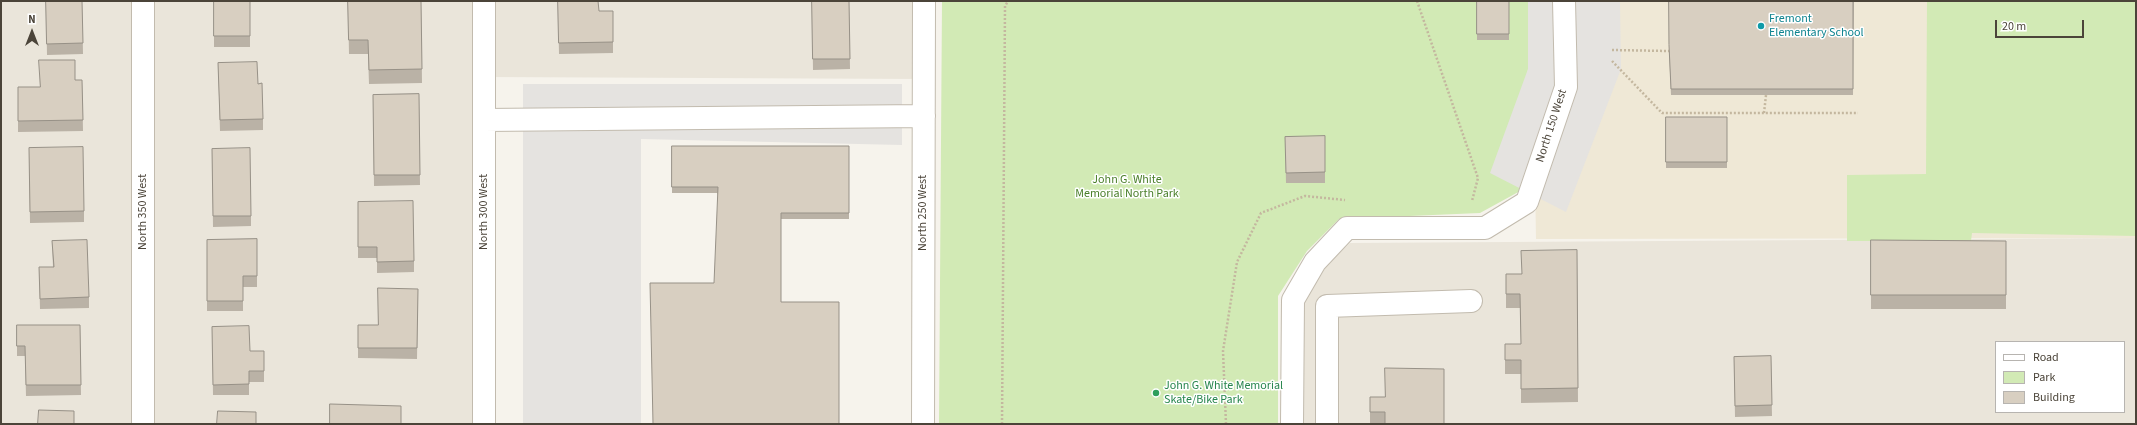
<!DOCTYPE html>
<style>
body{margin:0}
#map{position:relative;width:2137px;height:425px;overflow:hidden;background:#f6f3ec;font-family:"Source Sans 3",sans-serif}
canvas{display:block}
.frame{position:absolute;inset:0;border:2px solid #4b4439;pointer-events:none}
.legend{position:absolute;left:1995px;top:341px;width:130px;height:72px;box-sizing:border-box;background:#fff;border:1px solid #b7b4b0;margin:0;padding:5px 7px;list-style:none;font-size:12px;color:#4b4439}
.legend li{display:flex;align-items:center;gap:8px;height:20px}
.legend b{width:20px;border:1px solid #b7b4b0}
.north{position:absolute;left:12px;top:12px;width:40px;height:40px;-webkit-text-stroke:3px #fff;paint-order:stroke;rotate:0deg;font-size:11px;font-weight:700;line-height:16px;text-align:center;color:#4b4439}
.north::after{content:'';display:block;margin:auto;width:14px;height:18px;background:#4b4439;clip-path:polygon(50% 0,100% 100%,50% 72%,0 100%)}
.scale{position:absolute;left:1995px;top:20px;width:89px;height:18px;box-sizing:border-box;border:2px solid #4b4439;border-top:0;padding-left:5px;font-size:12px;line-height:14px;white-space:nowrap;color:#4b4439;-webkit-text-stroke:3px #fff;paint-order:stroke}
</style>
<div id="map">
<canvas width="2137" height="425"></canvas>
<div class="frame"></div>
<ul class="legend">
<li><b style="height:5px;background:#fff"></b>Road</li>
<li><b style="height:11px;background:#d2eab5"></b>Park</li>
<li><b style="height:11px;background:#d8cfc1"></b>Building</li>
</ul>
<div class="north">N</div>
<div class="scale">20 m</div>
</div>
<script>
const context = document.querySelector('canvas').getContext('2d');
context.lineJoin = 'round';
function fill(path, color) { context.fillStyle = color; context.fill(path, 'evenodd'); }
function strokePath(path, color, width, dash) { context.strokeStyle = color; context.lineWidth = width; context.lineCap = dash ? 'butt' : 'round'; context.setLineDash(dash || []); context.stroke(path); }
function drawText(font, color, halo, rows, align = 'center') {
  context.font = font + ' "Source Sans 3",sans-serif'; context.lineWidth = 3; context.setLineDash([]); context.textBaseline = 'middle'; context.strokeStyle = halo; context.fillStyle = color; for (const [text, x, y, turn = 0] of rows) {
    context.save(); context.translate(x, y); context.rotate((+turn || 0) * Math.PI / 180); context.textAlign = isNaN(turn) ? turn : align; if (halo) context.strokeText(text, 0, 0); context.fillText(text, 0, 0); context.restore();
  }
}
const residential = new Path2D(`
 M1 1H924L923 79 486 77 484 424H1Z
 M2136 238V424H1302V302L1322 268 1350 243ZM1996 342H2124V412H1996Z`);
const education = new Path2D(`
 M1532 1H2136V238L1536 239Z`);
const green = new Path2D(`
 M942 1H1528V69L1522 190 1480 213 1339 219 1307 251 1278 296V424H939Z
 M1927 1H2136V236L1972 233 1971 241H1847V175L1926 174Z`);
const parking = new Path2D(`
 M1528 1H1620L1621 69 1566 212 1490 173 1528 69Z
 M523 84H902V145L641 139V424H523Z`);
const path = new Path2D(`
 M1417 1 1478 178 1472 201
 M1612 50 1669 51
 M1612 61 1662 113H1858
 M1764 113 1766 95
 M1002 424 1005 6 1008 1
 M1226 424 1223 351 1237 262 1261 213 1305 196 1345 200`);
const minor = new Path2D(`
 M484 1V424
 M484 120 924 116
 M143 424V1
 M923 424 924 1
 M1292 424 1293 300 1315 262 1347 228H1485L1527 202 1566 87 1564 1
 M1327 424V306L1471 301`);
const wall = new Path2D(`
 M46 1H82L83 54 47 55Z
 M214 1H250V47H214Z
 M348 1H421L422 83 369 84 368 54H349Z
 M558 1 599 11H613V53L559 54Z
 M812 1H849L850 69 813 70Z
 M1477 1H1509V40H1477Z
 M1854 1 1853 95H1671L1669 51Z
 M218 63 263 119V130L220 131Z
 M75 80H82L83 131 18 132V87H40Z
 M419 94 420 185 374 186 373 95Z
 M1666 117H1727V168H1666Z
 M1285 137 1325 172V183H1286Z
 M672 146H849V219H781V302L839 424 717 193H672Z
 M29 148 84 211V222L30 223Z
 M212 149 251 216V226L213 227Z
 M358 202 414 261V272L377 273V258H358Z
 M257 239V287H243V311H207V240Z
 M1871 240 2006 241V309H1871Z
 M52 241 89 297V308L40 309 39 267H53Z
 M1577 250 1578 402 1521 403V374H1505V344H1521L1520 308H1506V274H1521Z
 M418 289 417 359 358 358V325H378Z
 M17 325H80L81 395 26 396 25 356H17Z
 M212 327 250 351H264V382H249V395H213Z
 M1771 356 1772 416 1735 417 1734 357Z
 M1370 397 1444 424H1370Z`);
const building = new Path2D(`
 M46 1H82L83 43 47 44Z
 M214 1H250V36H214Z
 M348 1H421L422 69 369 70 368 40H349Z
 M558 1H598L599 11H613V42L559 43Z
 M812 1H849L850 59H813Z
 M1477 1H1509V34H1477Z
 M1669 1H1853V89H1671L1669 45Z
 M39 60H75V80H82L83 120 18 121V87H40Z
 M257 62 258 84 262 83 263 119 220 120 218 63Z
 M419 94 420 175H374L373 95Z
 M1666 117H1727V162H1666Z
 M1325 136V172L1286 173 1285 137Z
 M672 146H849V213H781V302H839V424H653L650 283H714L718 187H672Z
 M83 147 84 211 30 212 29 148Z
 M250 148 251 216H213L212 149Z
 M413 201 414 261 377 262V247H358V202Z
 M257 239V276H243V301H207V240Z
 M87 240 89 297 40 299 39 267H54L52 241Z
 M1871 240 2006 241V295H1871Z
 M1577 250 1578 388 1521 389V360H1505V344H1521L1520 294H1506V274H1522L1521 251Z
 M378 288 418 289 417 348H358V325H378Z
 M17 325H80L81 385H26L25 346H17Z
 M249 326 250 351H264V371H249V384L213 385 212 327Z
 M1771 356 1772 405 1735 406 1734 357Z
 M1385 368 1444 369V424H1385V412H1370V397H1385Z
 M330 404 401 406V424H330Z
 M39 410 74 411V424H38Z
 M218 411 256 412V424H217Z`);
const markers = [
 [1761,26,4,"#0f9aa8"],
 [1156,393,4,"#2e9e5b"]
];
const cultureNames = [
 ["Fremont",1769,19],
 ["Elementary School",1769,33]
];
const streetNames = [
 ["North 150 West",1552,126,-72],
 ["North 350 West",143,212,-90],
 ["North 300 West",484,212,-90],
 ["North 250 West",923,213,-90]
];
const parkNames = [
 ["John G. White",1127,180],
 ["Memorial North Park",1127,194]
];
const leisureNames = [
 ["John G. White Memorial",1164,386],
 ["Skate/Bike Park",1164,400]
];
fill(residential, '#eae5da');
fill(education, '#efe8d6');
fill(green, '#d2eab5');
fill(parking, '#e5e3e0');
strokePath(minor, '#c2bbae', 24);
strokePath(path, '#c4b79f', 2.5, [2, 2]);
strokePath(minor, '#fff', 22);
fill(wall, '#bab2a6');
fill(building, '#d8cfc1');
strokePath(building, '#979187', 1);
for (const [x, y, r, color] of markers) { const dot = new Path2D(); dot.arc(x, y, r, 0, 2 * Math.PI); context.fillStyle = color; context.fill(dot); strokePath(dot, '#fff', 1.5); }
drawText('12px', '#0d838f', '#fff', cultureNames, 'left');
drawText('12px', '#4b4439', '#fff', streetNames);
drawText('12px', '#4a7f2a', '#fff', parkNames);
drawText('12px', '#27864d', '#fff', leisureNames, 'left');
</script>
